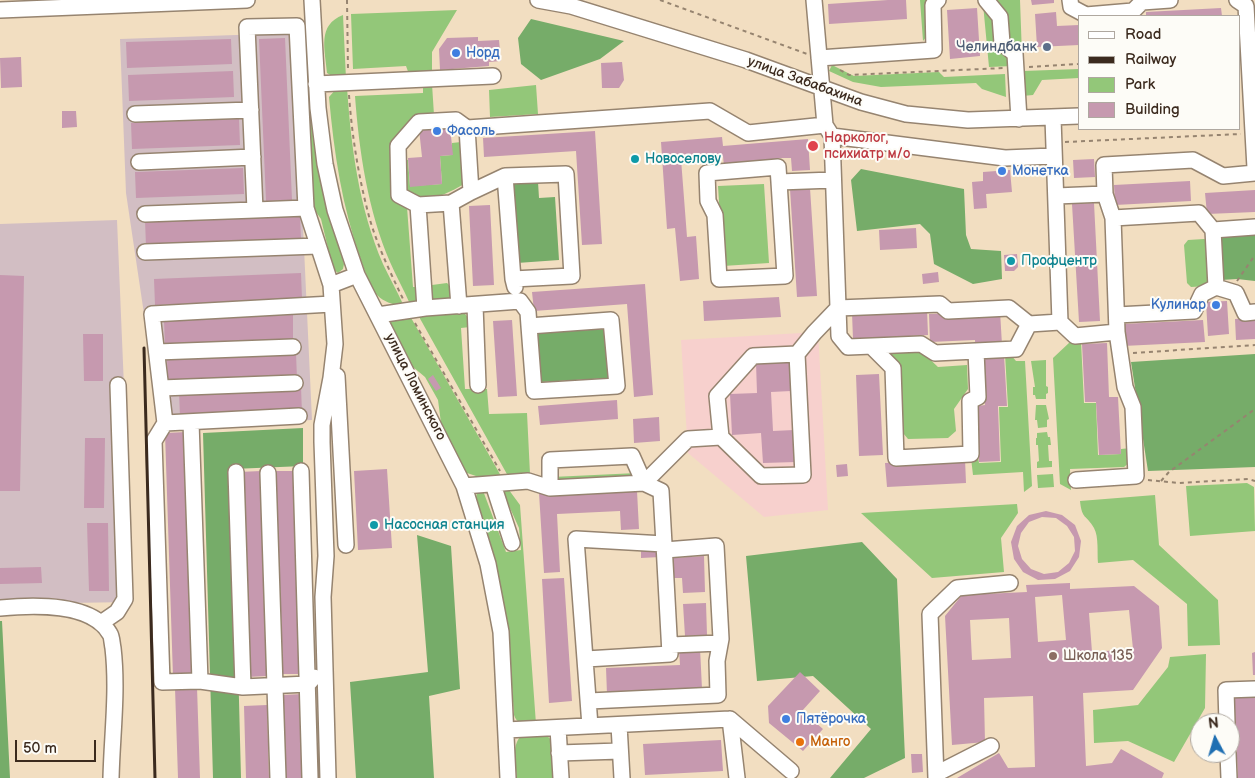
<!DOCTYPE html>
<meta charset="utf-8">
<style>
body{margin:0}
#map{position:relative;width:1255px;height:778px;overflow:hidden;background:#f2dec1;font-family:"Balsamiq Sans",sans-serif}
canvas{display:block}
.legend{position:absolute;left:1078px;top:15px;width:162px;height:115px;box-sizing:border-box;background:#fdfcf7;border:1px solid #afa8a0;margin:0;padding:6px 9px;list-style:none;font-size:15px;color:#3b2a1e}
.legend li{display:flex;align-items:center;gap:10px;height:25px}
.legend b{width:25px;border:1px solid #afa8a0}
.north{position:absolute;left:1190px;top:713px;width:50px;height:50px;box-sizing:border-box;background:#fdfcf7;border:1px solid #afa8a0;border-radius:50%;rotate:354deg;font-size:14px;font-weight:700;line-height:20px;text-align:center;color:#3b2a1e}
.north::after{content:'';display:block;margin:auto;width:18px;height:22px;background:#1f6fb2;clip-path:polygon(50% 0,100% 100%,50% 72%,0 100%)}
.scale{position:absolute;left:15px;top:740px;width:81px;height:22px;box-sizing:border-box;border:2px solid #3b2a1e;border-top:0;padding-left:6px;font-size:15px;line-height:18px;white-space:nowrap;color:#3b2a1e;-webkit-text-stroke:4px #fdfcf7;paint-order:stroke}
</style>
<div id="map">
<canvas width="1255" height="778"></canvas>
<ul class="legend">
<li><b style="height:6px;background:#fff"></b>Road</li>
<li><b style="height:6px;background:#3b2a1e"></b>Railway</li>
<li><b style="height:14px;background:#93c779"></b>Park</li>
<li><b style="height:14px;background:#c699af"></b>Building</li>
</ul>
<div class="north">N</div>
<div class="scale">50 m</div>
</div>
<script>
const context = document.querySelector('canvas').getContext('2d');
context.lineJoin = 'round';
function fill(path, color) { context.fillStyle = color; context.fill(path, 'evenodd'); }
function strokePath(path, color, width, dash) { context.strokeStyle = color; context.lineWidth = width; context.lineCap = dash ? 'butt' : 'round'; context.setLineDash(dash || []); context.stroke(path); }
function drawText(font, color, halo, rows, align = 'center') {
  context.font = font + ' "Balsamiq Sans",sans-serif'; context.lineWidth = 4; context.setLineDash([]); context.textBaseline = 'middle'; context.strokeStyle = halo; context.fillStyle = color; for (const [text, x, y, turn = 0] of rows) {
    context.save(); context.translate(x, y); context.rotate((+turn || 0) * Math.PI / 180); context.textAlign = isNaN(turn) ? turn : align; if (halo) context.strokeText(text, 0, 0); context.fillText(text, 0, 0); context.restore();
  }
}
const built = new Path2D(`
 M818 332 828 510 764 517 688 453 681 340Z`);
const industrial = new Path2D(`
 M294 33 312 420 161 428 126 193 120 39Z
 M117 220 133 602 0 604V224Z`);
const green = new Path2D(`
 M920 0H930V32L923 41Z
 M992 0H1020L1022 55 1006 39Z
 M983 4 996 18 1012 56 1013 66 989 67Z
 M457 10 432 52V76L410 77 406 66 353 69 351 14Z
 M343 15 346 79H337L327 73C325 49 317 25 343 15Z
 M304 33 308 38 330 217 344 264 343 269 338 273 333 269 321 219 311 205Z
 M832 65 854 76 939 72 944 77 1005 74 1006 97 982 89 976 83 881 87 853 82 829 71Z
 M1079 69V78L1042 80 1033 95 1022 96 1023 71Z
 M432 84 434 115 393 144 407 207 413 287H419L420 297 416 304H410C404 290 396 276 390 262 368 211 359 151 355 96L423 93V85Z
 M536 85 538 114 490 117 489 90Z
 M347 87C351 147 359 208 383 264 389 277 396 289 402 302L403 305 401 306C392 304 384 302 377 295 369 286 365 270 361 260 342 207 334 153 329 97L337 88Z
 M461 142 464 184C445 195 426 205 406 193L405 160H408L410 186 442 184 440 156 452 155V143Z
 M764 184 769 263 723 266 718 186Z
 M1204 239 1207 240 1212 282 1208 286 1191 287 1187 283 1184 245 1188 240Z
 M447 283 451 287 452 296 449 301 431 300 430 288 432 285Z
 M464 313 469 318 470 327 461 328 465 389H487L489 414 527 413 530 474 508 476 418 315Z
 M396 316H410L501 476 479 477 464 472 441 423 438 400 425 377 413 367 390 323Z
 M1081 341 1084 403H1096L1098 455 1121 454V449L1131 448 1130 462 1124 467 1070 469 1071 490 1060 484 1053 358 1070 342Z
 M918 348 938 367 967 365 968 389 954 409 956 431 948 438 908 439 903 433 900 369 882 349Z
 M1005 354H1010L1016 361H1025L1032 486 1024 492 1023 472 973 475 971 458 978 457 979 463 1001 462 999 407H1008Z
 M1046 360V386L1048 387V393L1046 394V399H1036L1035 395H1033V387H1035L1031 361Z
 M1036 405H1046L1049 419 1047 420V427L1038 428 1037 420H1035Z
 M1047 432 1048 437H1050L1051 445H1048L1049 461H1052V467L1037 468V462L1039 461 1038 445H1036V438H1037V433Z
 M637 473 640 480 553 484 552 477Z
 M1053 474 1054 487 1038 488 1037 475Z
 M1247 483 1254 487 1255 531 1190 536 1186 486Z
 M500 486H506L520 505 536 724C526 724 517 725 514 715L507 619 489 538 476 498 477 493 482 488 506 552 521 550 519 528Z
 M1155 495 1159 545 1218 600 1220 645 1188 646 1187 604 1133 560 1098 563C1097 553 1099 537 1094 528 1086 514 1082 520 1080 501Z
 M1017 504 1018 513 1001 538 1004 572 932 578 861 513Z
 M1206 654 1205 708 1174 762 1128 741 1094 743 1093 710 1138 705 1168 667 1170 657Z
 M524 734C534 734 545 731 551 740L553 778H517C516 764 510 742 524 734Z`);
const forest = new Path2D(`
 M531 19 624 41 600 59 541 80 521 64 518 38Z
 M861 169 964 189 966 235 971 249 1001 251 1002 279 973 284 934 264 930 234 920 224 857 231 851 180Z
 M538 182 539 198 555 197 559 260 517 263 511 183Z
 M1255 232V281L1237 279 1221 280 1217 235Z
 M606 329 609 378 541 382 538 333Z
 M1255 354V467L1148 471 1131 362Z
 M303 428V466L233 469 241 778H213L203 433Z
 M417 535 451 546 460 689 429 696 434 778H356L350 682 428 672Z
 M862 542 897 579 905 758 864 778H830L871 729 813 676 757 681 746 556Z
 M0 621H2L10 778H0Z`);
const building = new Path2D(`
 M888 0H906L907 19 829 24 828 4Z
 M1031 0H1054V3L1032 5Z
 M977 8 980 56 950 59 947 10Z
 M1221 8 1222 16H1146V12Z
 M1056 12 1057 26 1079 25V45L1037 47 1035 14Z
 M478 37V41L499 40 501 61 489 62V66L440 70 439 49 447 38Z
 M285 38 292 200 266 201 259 39Z
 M231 39 232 64 127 68 126 42Z
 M21 57 22 87 1 88 0 58Z
 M622 62 624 80 619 88H602L601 63Z
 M233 71 234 97 129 101 128 75Z
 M62 111H76L77 127 62 128Z
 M239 119 240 145 132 149 131 123Z
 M450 127 453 155 440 156 442 184 410 187 408 158 422 157 419 129Z
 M595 131 602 244 582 245 576 151 484 157 483 138Z
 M722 137 723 146 808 139 810 170 792 171 791 158H778V163L724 167 723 156 681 159 687 237 696 236 699 279 680 281 675 228 667 229 661 142Z
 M1094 159 1095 177 1074 178 1073 160Z
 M243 168 244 194 136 198 135 172Z
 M1010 170 1012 192 986 194 987 208 974 209 972 182 983 181V172Z
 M1190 181 1191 201 1115 205 1114 185Z
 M810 188 817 296 797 297 790 189Z
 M1255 190V212L1207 214 1205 193Z
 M1094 203 1100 321 1079 322 1072 204Z
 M490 205 494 285 473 286 469 206Z
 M300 214 301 240 146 246 145 220Z
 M916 228 917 248 880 250 879 230Z
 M1017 254 1018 267 1014 271H1005L1004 255Z
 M938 272 939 282 923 284 922 274Z
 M301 273 302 299 155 305 154 279Z
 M0 275 24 276 20 491H0Z
 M645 284 653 395 634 397 627 304 534 311 532 292Z
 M779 297 781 317 704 321 703 301Z
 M1227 301 1229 334 1208 336 1206 302Z
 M927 309 928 335 853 339 852 313Z
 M1000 311 1002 345 975 346V340L930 342 929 314Z
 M293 315V341L165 346 164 320Z
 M1255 318V339L1236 340 1235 319Z
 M512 320 517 396 498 397 493 321Z
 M1203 320 1205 342 1123 346 1122 324Z
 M83 334H103V381H84Z
 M1107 343 1109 397H1118L1121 454 1099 455 1096 402H1085L1082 344Z
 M296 353 297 379 168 384 167 358Z
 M1004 355 1007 406H998L1000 461 979 462 977 406 985 405 982 356Z
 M789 361 791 391 771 392 773 431 794 430 796 462 763 463 761 433 732 435 730 394 757 393 756 363Z
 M879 374 883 455 859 456 856 375Z
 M433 375 441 388 436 391 428 379Z
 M301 387 302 413 180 417 179 391Z
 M617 400 618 419 540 425 538 406Z
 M659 417 660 441 634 443 633 419Z
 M186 432 194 676 173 677 165 433Z
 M85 438H105L104 508H84Z
 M965 459 966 483 887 487 885 463Z
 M847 464 848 476 837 477 836 465Z
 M387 469 392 548 358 550 354 471Z
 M261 471 268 676 247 677 239 472Z
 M276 471H296L303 674H283Z
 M637 491 639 529 621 530 620 511 557 514 560 572 544 573 539 493 569 492 570 495Z
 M1046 511 1062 515 1075 525 1081 541 1079 557 1070 571 1055 579 1038 580 1023 572 1014 559 1011 542 1017 526 1029 515ZM1042 517 1056 518 1067 526 1074 537 1075 551 1069 563 1058 572 1044 574 1031 569 1022 559 1018 546 1021 533 1029 522Z
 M87 523H108L109 591H89Z
 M660 548V557L641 558V549Z
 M704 556 705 592 683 593 682 578H674L673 558Z
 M41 567 42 583 0 584V568Z
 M564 578 572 701 549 703 542 579Z
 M1070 583V589L1134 586 1159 606 1162 648 1133 690 1083 693 1086 766 1112 763 1121 749 1164 773 1162 778H957L999 753 1008 768 1035 767 1033 696 984 698 985 742 952 745 945 616 962 595 1027 592 1026 585ZM1062 595 1066 640 1038 642 1035 597ZM1129 610 1133 649 1092 652 1089 613ZM1009 618 1011 658 972 660 970 620Z
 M706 603 707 635 685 636 683 604Z
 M700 648 702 689 607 694 606 668 680 665 679 649Z
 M1255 652V675H1253L1252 653Z
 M800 672 820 691 802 711 823 729 803 751 769 723 768 706Z
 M197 687 200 778H178L175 688Z
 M302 694 305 778H285L282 695Z
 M1255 697V778H1238L1234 698Z
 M267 705 269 778H246L244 706Z
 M721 740 723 771 645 775 643 744Z
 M911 754H922L923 772 912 773Z`);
const path = new Path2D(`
 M347 0 348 70
 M660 0 807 54
 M1029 67 1079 64
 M840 70 849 75 1004 68
 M349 95C352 137 359 180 370 220 378 247 391 274 403 299
 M1065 142 1241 134
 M1237 281 1255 255
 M415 323 500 471
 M1133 353 1255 345
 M1148 480 1179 483 1248 479 1255 481
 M1161 481 1169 472 1255 409`);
const minor = new Path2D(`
 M312 0 318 108 325 164 335 210 357 275 464 486 488 564 501 632 508 778
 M538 0 571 6 746 60 861 102 906 114 968 120 1079 116
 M814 0 825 125 832 136 839 336 848 347 921 344 935 353 1016 349 1029 324
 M986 0 1000 17 1002 43 1015 54 1019 119
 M1070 0 1071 7 1086 15 1133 11 1142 2 1170 0
 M1237 0 1246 6 1255 168
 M0 10 247 0
 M819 58 934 50 933 5 938 0
 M316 84 493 76
 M135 114 251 110
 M467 128 710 111 748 133 825 125
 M832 136 1005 158 1053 156
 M139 162 253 157
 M505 176 566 174 572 276 513 279
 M779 182 785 276 719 279 715 215 708 201 707 173 778 167 779 182 833 180
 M471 192 505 176 513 279 515 287
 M1105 194 1104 165 1193 160 1223 176 1255 173
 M1056 196 1105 194 1113 218 1199 213 1213 230 1216 287 1236 293 1245 313 1255 312
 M418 205 451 203
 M306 208 255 210 247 27 297 26 306 208 331 285 335 344 331 378 322 425V442L326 556 323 597 328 778
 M145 214 255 210
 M1213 230 1255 227
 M145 252 318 246
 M331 285 357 275
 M475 305 478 385
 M425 308 418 205 399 195 398 146 419 122 456 120 467 128 471 192 451 203 459 306
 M378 315 425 308 520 301 528 312 529 326 611 320 617 386 534 391 529 326
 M1117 315 1194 311 1202 294 1216 287
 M1060 322 1075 336 1117 332 1113 218
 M872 347 893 368 896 458 971 454 970 401 978 397 976 351
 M157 352 293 347
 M797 354 753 356 717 396 721 437 761 476 803 475 797 354 814 333 838 308 940 304 948 311 1009 308 1029 324 1060 322 1053 118
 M337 376 346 545
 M161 388 295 383
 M191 422 200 681
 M165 423 299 416
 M301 471 310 778
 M236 472 243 687 308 684 314 677
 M268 473 278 778
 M1076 480 1136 476 1133 407 1125 387 1117 332
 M493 484 512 543
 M464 486 528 481 550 488 644 483 661 491 664 544 576 539 590 726
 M550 488V460L632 456 644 483 688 439 721 437
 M0 608C31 605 92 602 110 634 112 637 112 644 113 648 118 691 112 735 111 778
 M101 623 117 612 125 599 118 385
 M671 645 720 643
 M586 659 670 654 664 544
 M243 687 200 681 162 682 154 441 165 423 152 314 332 304
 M589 701 718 695 717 661 721 639 716 546 665 550
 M730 719 737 778
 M1227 723 1226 690 1255 689
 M619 725 622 778
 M558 728 561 778
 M506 730 730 719 791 771
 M559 753 620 751
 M1228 753 1229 778
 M936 774 991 746
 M936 778 930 614 957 588 1010 583`);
const rail = new Path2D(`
 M144 348 155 778`);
const markers = [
 [1047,47,5,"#5c6f8a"],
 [456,53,5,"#3f7fe0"],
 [437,131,5,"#3f7fe0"],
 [813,146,6,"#e0444e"],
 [635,159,5,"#0f9aa8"],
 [1002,171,5,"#3f7fe0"],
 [1011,261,5,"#0f9aa8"],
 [1216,305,5,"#3f7fe0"],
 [374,525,5,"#0f9aa8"],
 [1053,656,5,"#8d6e63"],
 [786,719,5,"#3f7fe0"],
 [800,742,5,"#e8710a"]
];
const serviceNames = [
 ["Челиндбанк",1037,47]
];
const shopNames = [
 ["Норд",466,53],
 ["Фасоль",447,131],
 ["Монетка",1012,171],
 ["Кулинар",1206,305,"right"],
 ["Пятёрочка",796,719]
];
const streetNames = [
 ["улица Забабахина",805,82,20],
 ["улица Ломинского",415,387,63]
];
const healthNames = [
 ["Нарколог,",824,138],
 ["психиатр м/о",824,154]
];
const cultureNames = [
 ["Новоселову",645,159],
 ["Профцентр",1021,261],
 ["Насосная станция",384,525]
];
const educationNames = [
 ["Школа 135",1063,656]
];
const foodNames = [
 ["Манго",810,742]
];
fill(built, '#f7d0cd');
fill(industrial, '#d2bec3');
fill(green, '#93c779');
fill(forest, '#76ac69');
fill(building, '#c699af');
strokePath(minor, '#968470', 18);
strokePath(path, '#968470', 2, [4, 4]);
strokePath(minor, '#fff', 15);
strokePath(rail, '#3b2a1e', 3);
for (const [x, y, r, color] of markers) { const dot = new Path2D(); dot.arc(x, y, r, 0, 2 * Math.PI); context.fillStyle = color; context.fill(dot); strokePath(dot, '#fdfcf7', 2); }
drawText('14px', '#4e5e75', '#fdfcf7', serviceNames, 'right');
drawText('14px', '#366cbe', '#fdfcf7', shopNames, 'left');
drawText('14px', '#3b2a1e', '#fdfcf7', streetNames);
drawText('14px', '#be3a42', '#fdfcf7', healthNames, 'left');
drawText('14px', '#0d838f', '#fdfcf7', cultureNames, 'left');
drawText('14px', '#785e54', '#fdfcf7', educationNames, 'left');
drawText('14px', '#c56008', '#fdfcf7', foodNames, 'left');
</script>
